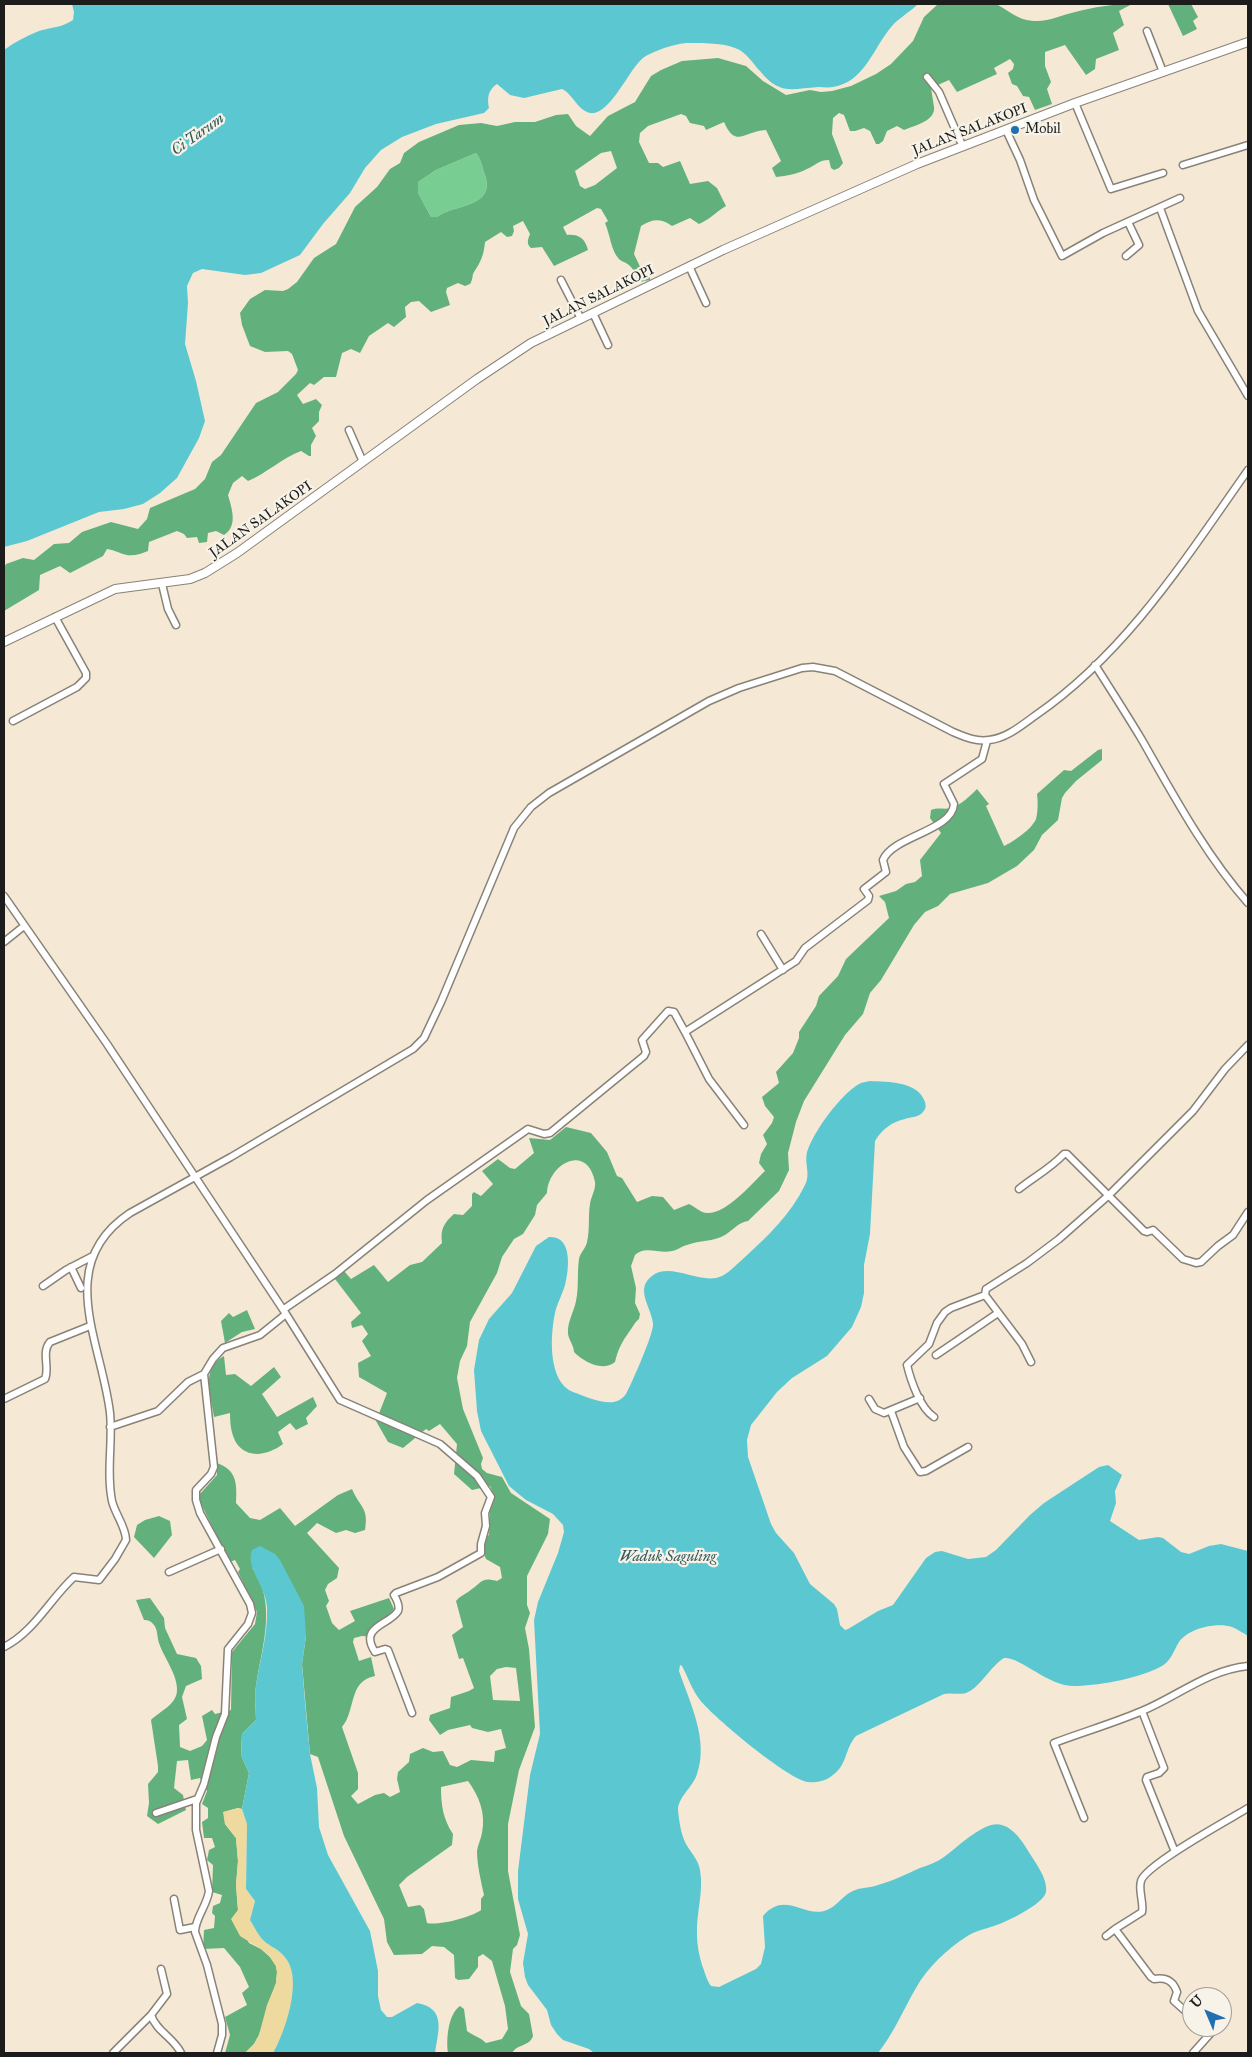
<!DOCTYPE html>
<style>
body{margin:0}
#map{position:relative;width:1252px;height:2057px;overflow:hidden;background:#f5e9d5;font-family:"IM FELL Great Primer",serif}
canvas{display:block}
.frame{position:absolute;inset:0;border:5px solid #1c1c1c;pointer-events:none}
.north{position:absolute;left:1182px;top:1987px;width:50px;height:50px;box-sizing:border-box;background:#f7f3e8;border:1px solid #9f9d96;border-radius:50%;rotate:315deg;font-size:14px;font-weight:700;line-height:20px;text-align:center;color:#1c1c1c}
.north::after{content:'';display:block;margin:auto;width:18px;height:22px;background:#1f6fb2;clip-path:polygon(50% 0,100% 100%,50% 72%,0 100%)}
</style>
<div id="map">
<canvas width="1252" height="2057"></canvas>
<div class="frame"></div>
<div class="north">U</div>
</div>
<script>
const context = document.querySelector('canvas').getContext('2d');
context.lineJoin = 'round';
function fill(path, color) { context.fillStyle = color; context.fill(path, 'evenodd'); }
function strokePath(path, color, width, dash) { context.strokeStyle = color; context.lineWidth = width; context.lineCap = dash ? 'butt' : 'round'; context.setLineDash(dash || []); context.stroke(path); }
function drawText(font, color, halo, rows, align = 'center') {
  context.font = font + ' "IM FELL Great Primer",serif'; context.lineWidth = 4.5; context.setLineDash([]); context.textBaseline = 'middle'; context.strokeStyle = halo; context.fillStyle = color; for (const [text, x, y, turn = 0] of rows) {
    context.save(); context.translate(x, y); context.rotate((+turn || 0) * Math.PI / 180); context.textAlign = isNaN(turn) ? turn : align; if (halo) context.strokeText(text, 0, 0); context.fillText(text, 0, 0); context.restore();
  }
}
const green = new Path2D(`
 M476 153C481 159 482 167 485 175 496 208 454 204 437 217H431L418 193V182L436 170Z`);
const forest = new Path2D(`
 M938 4C949 4 988 1 996 4 1010 11 1017 20 1034 21 1048 22 1062 15 1075 12 1094 7 1113 4 1132 4L1119 11 1124 25 1113 33 1119 50 1096 59 1095 69 1086 75 1065 45 1045 52V66L1051 82 1047 89 1052 104 1035 110 1029 97 1023 96 1017 86 1012 84 1008 73 1013 69 1014 64 1010 59 994 68 997 74 957 92 949 80 931 88C932 94 933 101 934 107 936 121 913 126 904 130L897 126 887 131 883 141 879 144H876L870 131 864 128 855 131H850L844 115 839 113 833 118 832 134 843 163 839 168 834 170 831 168 829 160C819 160 816 165 807 169 797 174 787 176 776 177L772 168 781 161 766 130C744 131 736 149 724 122L706 130 704 126 690 123 686 116 681 114 648 126 640 133 639 142 649 163H658L663 167 680 161 690 184 708 181 717 188 726 206C716 212 709 220 699 224L690 218 672 226C660 218 653 219 641 226L634 254 644 275H650V280L639 282C637 275 633 267 626 263 623 261 622 262 619 259 611 251 610 234 605 223L608 221 601 209 597 208 563 227 567 235C578 234 585 238 588 250L554 266 542 247 531 248C526 244 528 239 530 234L523 221 513 226 514 231 512 236 507 237 501 232 485 242C484 254 481 262 474 272 472 275 473 280 470 284L465 286 458 283 447 288 446 292 450 305 431 312 419 301 411 302 405 307 406 317 394 327 388 323 369 336 360 353 351 349 342 353 336 377H324L314 385 310 383 297 395 303 404 316 399 322 405 319 412V421L312 428 316 436 311 445V456H309L301 451C282 458 267 473 248 481L242 476 233 483 228 495C232 509 238 526 224 535L216 531 208 533 207 542 199 543 197 537 187 538 184 534 177 531 149 542 148 551C141 554 131 557 123 554 117 552 114 550 107 549L103 556 70 573 60 566 40 575 39 590 4 611V568L6 564 23 558 34 560 54 544 69 543 82 532 111 522 138 529 147 519 150 508 195 489 205 479 212 462 221 455 256 403 278 392 296 374 298 370 292 354 288 351 265 352 250 346 242 325 240 313 250 299 265 290 283 291 288 289 297 282 314 258 336 244 355 207 377 187 390 169 400 163 404 153 419 142 459 125 481 123 497 126 515 122H535L556 115 568 114 576 126 590 136 608 116 635 102 651 76 661 70 682 61 718 58 746 66 763 81 786 95 810 90 821 92 832 91 851 86 876 74 891 64 913 41 924 17ZM611 151 617 168 595 185 585 189 580 186 575 171 601 153ZM476 153C481 159 482 167 485 175 496 208 454 204 437 217H431L418 193V182L436 170Z
 M1168 4H1191L1198 17 1193 21 1197 29 1183 36Z
 M1102 749V760L1076 781 1065 793 1062 798 1058 820 1042 835 1034 850 1017 866 988 883 950 894 938 906 925 912 914 925 881 980 870 993 863 1014 845 1035 804 1101 796 1122 788 1153 789 1170 779 1191 748 1221C739 1222 733 1230 725 1235 713 1242 700 1240 687 1245 682 1246 678 1250 672 1251 659 1254 645 1245 635 1255L631 1266 636 1288 635 1303 640 1314 639 1319C634 1323 633 1327 629 1332 622 1342 618 1349 615 1362 602 1372 584 1362 574 1352 574 1346 569 1340 568 1334 567 1322 574 1312 576 1301 579 1288 577 1273 579 1259 580 1253 586 1248 587 1242 590 1230 588 1216 590 1204 591 1197 596 1189 595 1182 587 1142 548 1164 547 1193L537 1205 535 1215 523 1234 514 1239 502 1257 497 1273 470 1322 467 1346 460 1361 457 1378 463 1409 483 1458 481 1464 482 1469 487 1473 502 1477 511 1493 550 1519 548 1534 527 1576V1605L530 1613 525 1628 529 1649 535 1727 519 1770 508 1824V1871L520 1935 517 1945 513 1949 510 1972 521 2006 529 2014 533 2036C529 2047 517 2044 512 2053H448C446 2040 448 2014 460 2006L464 2009 467 2031C474 2036 480 2037 486 2043L502 2039 508 2029 505 2006 492 1961 483 1954 478 1957V1967L469 1979 458 1980 455 1978 454 1955 444 1947 432 1946 422 1954 394 1955 387 1942 384 1919 344 1836 318 1757 310 1754 302 1664 306 1636 251 1566C278 1603 262 1645 256 1686 254 1697 256 1709 256 1720L242 1734 241 1755 249 1773 242 1809 238 1808 224 1812 225 1824 236 1838 238 1861 236 1885 238 1910 235 1915 249 1943 261 1949 270 1957 276 1966 277 1972 276 1983 259 2035 254 2044 245 2053H225L230 2035 225 2017 247 2005 242 1993 249 1987 240 1967 224 1948 203 1949 204 1930 214 1928 215 1916 212 1913 213 1906 220 1903 222 1895 212 1892 213 1865 207 1860 209 1850 215 1847 212 1838H204L202 1822 208 1818V1808L202 1804 207 1791 200 1778 191 1780 188 1760 177 1761 174 1788 183 1795 186 1810 158 1824 147 1816 149 1803 148 1784 158 1772V1766L151 1720C160 1711 176 1705 177 1691 178 1675 164 1658 159 1643 157 1638 158 1630 154 1625 151 1621 148 1620 144 1620L136 1600 150 1598 164 1618 165 1628 177 1654 196 1658 201 1666 202 1679 186 1686 182 1697 187 1719 179 1725 180 1747 190 1751 202 1746 207 1740 202 1716 212 1710 215 1714 231 1710 232 1652 255 1624 257 1612 238 1572 240 1569 235 1560 230 1562 201 1504 199 1495 217 1475V1463C237 1470 237 1484 236 1503L250 1518 260 1520 280 1508 295 1526 338 1495 352 1489C360 1508 369 1507 365 1530L355 1533 346 1530 336 1533 317 1523 307 1533 339 1568 337 1578 328 1584 325 1590 329 1601 326 1606 332 1623 339 1630 355 1621 350 1611 389 1598 394 1609 376 1631 375 1637 362 1636 354 1638 353 1642 359 1661 371 1657 375 1676C348 1681 356 1711 342 1727L358 1773V1789L351 1796 358 1804 375 1795 384 1793 390 1797 400 1792 397 1779 398 1772 409 1762 410 1754 423 1748 433 1752 443 1751 450 1765 457 1767 471 1760 494 1762 495 1751 506 1748 501 1729 488 1732 472 1728 470 1725 448 1730 440 1735 429 1720 430 1715 450 1708 451 1697 469 1691 474 1688 463 1658 459 1659 452 1635 463 1627 456 1601C461 1595 466 1594 472 1589 483 1581 482 1577 497 1581L502 1578 500 1567 486 1559 478 1541 489 1535 490 1511 495 1498 490 1486 472 1490 454 1474 457 1444 440 1424 429 1431 426 1429 403 1448 388 1442 376 1421 387 1393 359 1377 358 1363 371 1356 362 1341 368 1334 362 1325 352 1328 351 1322 361 1313 335 1279 344 1271 351 1279 374 1265 388 1282 410 1265 422 1262 442 1243C440 1229 444 1223 454 1214L463 1215 472 1206V1194L474 1192 481 1196 493 1184 482 1171 498 1159 510 1168 515 1169 534 1153 529 1138 550 1140 566 1127 591 1133 607 1152 617 1176 622 1178 637 1202 652 1196 663 1197 674 1210 689 1204C694 1206 701 1213 707 1213 727 1214 751 1184 765 1171L759 1163 761 1154 767 1144 763 1135 772 1123 774 1117 765 1106 762 1097 779 1083 776 1072 793 1053 799 1038V1032L816 1006 819 996 838 976 846 959 889 918 885 902 879 896 896 891 906 884 915 882 922 876 920 860 941 833 930 818 931 810C939 807 944 810 951 808 961 805 970 796 977 789L989 804 986 806 1004 846C1013 842 1032 829 1036 819 1038 812 1038 801 1037 794L1064 770 1071 771 1098 750ZM506 1667 516 1668 520 1701 493 1700 490 1676 497 1669ZM468 1781C479 1796 486 1813 482 1833 481 1839 478 1844 477 1851 477 1865 481 1881 484 1895L481 1899V1910C472 1917 438 1926 427 1923L424 1909 420 1905 408 1907 399 1885 407 1877 452 1845 453 1834C443 1819 441 1805 441 1787Z
 M247 1310 255 1329 242 1332 225 1343 221 1321 229 1313 233 1317Z
 M224 1356 226 1375 235 1374 251 1386 274 1367 281 1377 262 1394 277 1417 313 1397 317 1406 306 1418 308 1424 296 1430 290 1423 278 1432 283 1444C270 1454 249 1460 237 1444 231 1435 230 1423 230 1413L214 1417C211 1395 200 1369 224 1356Z
 M159 1516 170 1521 172 1535 154 1558 134 1537 137 1525 145 1520Z`);
const sand = new Path2D(`
 M238 1808 242 1809 247 1824 246 1889 255 1901 250 1920C254 1926 258 1935 263 1940 271 1948 279 1948 287 1960 302 1982 285 2032 273 2053H245L254 2044 259 2035 267 2005 276 1983 277 1972 276 1966 270 1957 261 1949 240 1936 231 1919 238 1910 236 1885 238 1861 236 1838 225 1824 223 1812Z`);
const water = new Path2D(`
 M72 4H918C910 12 899 18 892 26 873 48 865 82 833 87 828 88 823 87 818 87 791 89 779 95 760 71 752 63 747 52 735 48 722 43 704 43 690 43 679 42 652 51 643 58 629 69 610 116 590 113 577 110 573 94 562 89L524 98 510 95 497 84C488 90 487 98 489 108L484 113 436 124 402 137 381 150 365 168 350 193 323 224 300 255 261 273 245 275 202 269 193 273 187 286 188 303 185 344 196 381 205 421 199 438 177 478 160 493 143 504 124 509 99 512 27 541 4 547V50C15 42 26 36 39 31 52 27 61 28 73 20L74 12Z
 M870 1081C888 1082 918 1081 925 1102 926 1106 926 1109 923 1112 919 1117 911 1117 905 1119 892 1122 882 1129 875 1141L870 1234 864 1265V1293L861 1307 852 1327 827 1356 792 1378 777 1392 751 1425 747 1440 748 1457 771 1524 776 1533 794 1553 810 1584 834 1604 837 1609 840 1625 845 1630 848 1629 878 1611 893 1605 926 1558 935 1552 942 1551 968 1559 986 1557 996 1550 1030 1515 1044 1503 1099 1467 1108 1465 1122 1475 1115 1491 1116 1503 1110 1521 1139 1540 1158 1537 1163 1538 1181 1552 1189 1554 1209 1546 1221 1544 1248 1551V1636C1243 1633 1237 1629 1232 1627 1217 1622 1189 1628 1179 1642 1174 1650 1171 1661 1162 1666 1140 1678 1103 1685 1077 1686 1049 1688 1022 1657 1004 1658 990 1667 980 1687 968 1692 961 1696 952 1692 944 1694L856 1736C843 1751 849 1767 827 1779 823 1781 814 1783 808 1782 790 1781 712 1716 700 1700 692 1690 688 1677 682 1666L680 1665 679 1671C690 1703 709 1740 697 1774 693 1787 678 1797 678 1810 679 1820 681 1835 686 1844 691 1853 698 1859 700 1870 704 1892 696 1913 697 1935 697 1945 699 1955 702 1965 705 1972 706 1979 711 1986L719 1987 756 1969 761 1964 765 1947 763 1916C786 1889 806 1921 829 1909 838 1905 843 1895 853 1891 861 1887 870 1888 878 1885 893 1881 906 1874 920 1868 929 1865 937 1862 944 1857 957 1848 985 1819 1002 1825 1016 1829 1025 1846 1032 1857 1038 1866 1048 1881 1046 1892 1044 1904 1006 1922 994 1926 985 1929 974 1931 966 1937 947 1949 927 1968 916 1988 903 2010 894 2033 878 2053H594L589 2049 563 2040 557 2034 551 2025 547 2010 528 1985 525 1977 523 1963 528 1934 518 1899V1871L530 1775 540 1734 534 1620 538 1602 558 1553 564 1532 563 1525 553 1514 526 1500 509 1486 481 1431 477 1411 474 1370 479 1340 489 1319 512 1293 536 1246 549 1237C573 1235 569 1270 565 1285 562 1295 557 1304 555 1313 550 1336 548 1382 573 1392 584 1396 607 1406 617 1401 620 1400 624 1397 626 1394 631 1385 654 1333 653 1324 652 1308 634 1289 652 1276 671 1261 701 1286 722 1276 730 1272 738 1263 745 1257 768 1236 791 1214 805 1185 811 1174 804 1163 807 1152 813 1132 841 1094 859 1084 862 1082 867 1082 870 1081Z
 M260 1546 275 1554 280 1560 304 1606 306 1636 302 1664 305 1702 310 1754 317 1788 319 1827 328 1855 370 1931 378 1971V1996L381 2010 387 2017H392L417 2003C447 2008 438 2032 435 2053H273C285 2032 302 1982 287 1960 279 1948 271 1948 263 1940 258 1935 254 1926 250 1920L255 1901 246 1889 247 1824 242 1809 249 1773 241 1755 242 1734 256 1720C256 1709 254 1696 256 1685 260 1660 268 1634 267 1608 267 1588 245 1567 252 1550Z`);
const minor = new Path2D(`
 M1147 31 1163 72
 M927 77 939 92 962 145
 M1075 103 1111 189 1163 173
 M1006 130 1020 160 1034 200 1062 256 1103 233 1180 198
 M1183 165 1248 145
 M1160 208 1198 311 1248 396
 M1126 256 1139 245 1128 222
 M689 266 706 303
 M561 280 581 319
 M593 313 608 345
 M349 430 363 462
 M162 584 168 609 176 625
 M1095 665C1111 690 1127 715 1142 740 1174 796 1205 854 1248 903
 M13 721 77 687 86 678V673L55 617
 M4 896 107 1044 286 1314 260 1335 223 1348 213 1359 204 1374 214 1467 211 1474 196 1490V1500L200 1513 250 1604 252 1613 248 1624 228 1649 225 1714 216 1737 204 1784 196 1803V1830L209 1891C207 1906 195 1918 195 1932L207 1965 222 2024V2035L217 2053
 M761 934 783 970
 M4 942 24 926
 M685 1032 709 1079 744 1125
 M1019 1189C1034 1177 1051 1168 1064 1154H1067L1144 1231 1147 1232 1153 1230 1183 1259 1196 1263 1201 1262 1218 1246 1233 1235 1248 1212
 M71 1267 81 1288
 M43 1286 66 1270 93 1256
 M284 1309 335 1274 427 1200 528 1129 544 1134 550 1133 644 1056 646 1052 642 1040 668 1011 674 1012 685 1032 796 961 805 948 868 900 869 896 864 889 886 872 883 860C893 836 952 831 954 804L944 784 982 759 987 741
 M286 1314 340 1400 440 1444 477 1476 491 1497 485 1513 486 1526 481 1544V1553L438 1577 396 1593 394 1595C397 1600 400 1606 398 1611 390 1625 358 1626 375 1652L385 1649 388 1650 412 1713
 M936 1355 998 1313
 M1031 1362 1022 1344 985 1295 986 1289 1027 1263 1059 1239 1109 1195 1193 1111 1225 1069 1248 1045
 M4 1399 45 1379C50 1368 41 1352 50 1342L90 1326
 M869 1399 875 1409 884 1413 920 1398
 M891 1411 904 1447 920 1472 926 1471 968 1447
 M934 1417C920 1408 911 1381 907 1365L929 1344 937 1323 945 1312 951 1308 985 1295
 M110 1427 158 1411 188 1382 204 1374
 M169 1572 221 1549
 M4 1647C34 1632 50 1599 74 1577L99 1580 115 1559 126 1540C126 1527 115 1514 112 1501 106 1472 113 1442 110 1413 102 1343 53 1264 130 1213L231 1157 413 1049 424 1038 441 1002 514 828 531 807 549 793 709 701 739 688 802 668 813 667 835 671 953 732C965 737 976 742 989 740 1007 738 1022 725 1036 715 1126 653 1186 558 1248 470
 M1142 1711 1164 1768 1159 1773 1147 1777 1146 1780 1175 1852
 M156 1813 197 1799
 M1084 1818 1054 1743C1083 1732 1114 1723 1142 1711 1178 1696 1208 1670 1248 1666
 M174 1899 180 1930 195 1927
 M1106 1936 1115 1929
 M161 1969 167 1994 151 2015C156 2031 174 2038 181 2053
 M1192 2017 1174 2001 1177 1992C1173 1980 1165 1977 1154 1979L1151 1977 1115 1929 1142 1912C1144 1902 1138 1891 1141 1881 1145 1865 1230 1819 1248 1808
 M113 2053 151 2015
 M1193 2053 1210 2034 1206 2027`);
const tertiary = new Path2D(`
 M4 642 115 589 190 579 205 573 237 553 477 379 531 343 723 250 917 164 1075 103 1248 42`);
const markers = [
 [1015,130,5,"#1f6fb2"]
];
const streetNames = [
 ["JALAN SALAKOPI",970,130,-21],
 ["JALAN SALAKOPI",599,296,-26],
 ["JALAN SALAKOPI",261,520,-35]
];
const poiNames = [
 ["Mobil",1025,130]
];
const waterNames = [
 ["Ci Tarum",198,135,-35],
 ["Waduk Saguling",668,1557]
];
fill(green, '#78ce92');
fill(forest, '#62b17c');
fill(sand, '#eeda9e');
fill(water, '#5bc8d1');
strokePath(minor, '#888278', 9);
strokePath(tertiary, '#888278', 10);
strokePath(minor, '#fff', 6);
strokePath(tertiary, '#fff', 8);
for (const [x, y, r, color] of markers) { const dot = new Path2D(); dot.arc(x, y, r, 0, 2 * Math.PI); context.fillStyle = color; context.fill(dot); strokePath(dot, '#f7f3e8', 2); }
drawText('14px', '#1c1c1c', '#f7f3e8', streetNames);
drawText('14px', '#1c1c1c', '#f7f3e8', poiNames, 'left');
drawText('italic 15px', '#32585b', '#f7f3e8', waterNames);
</script>
